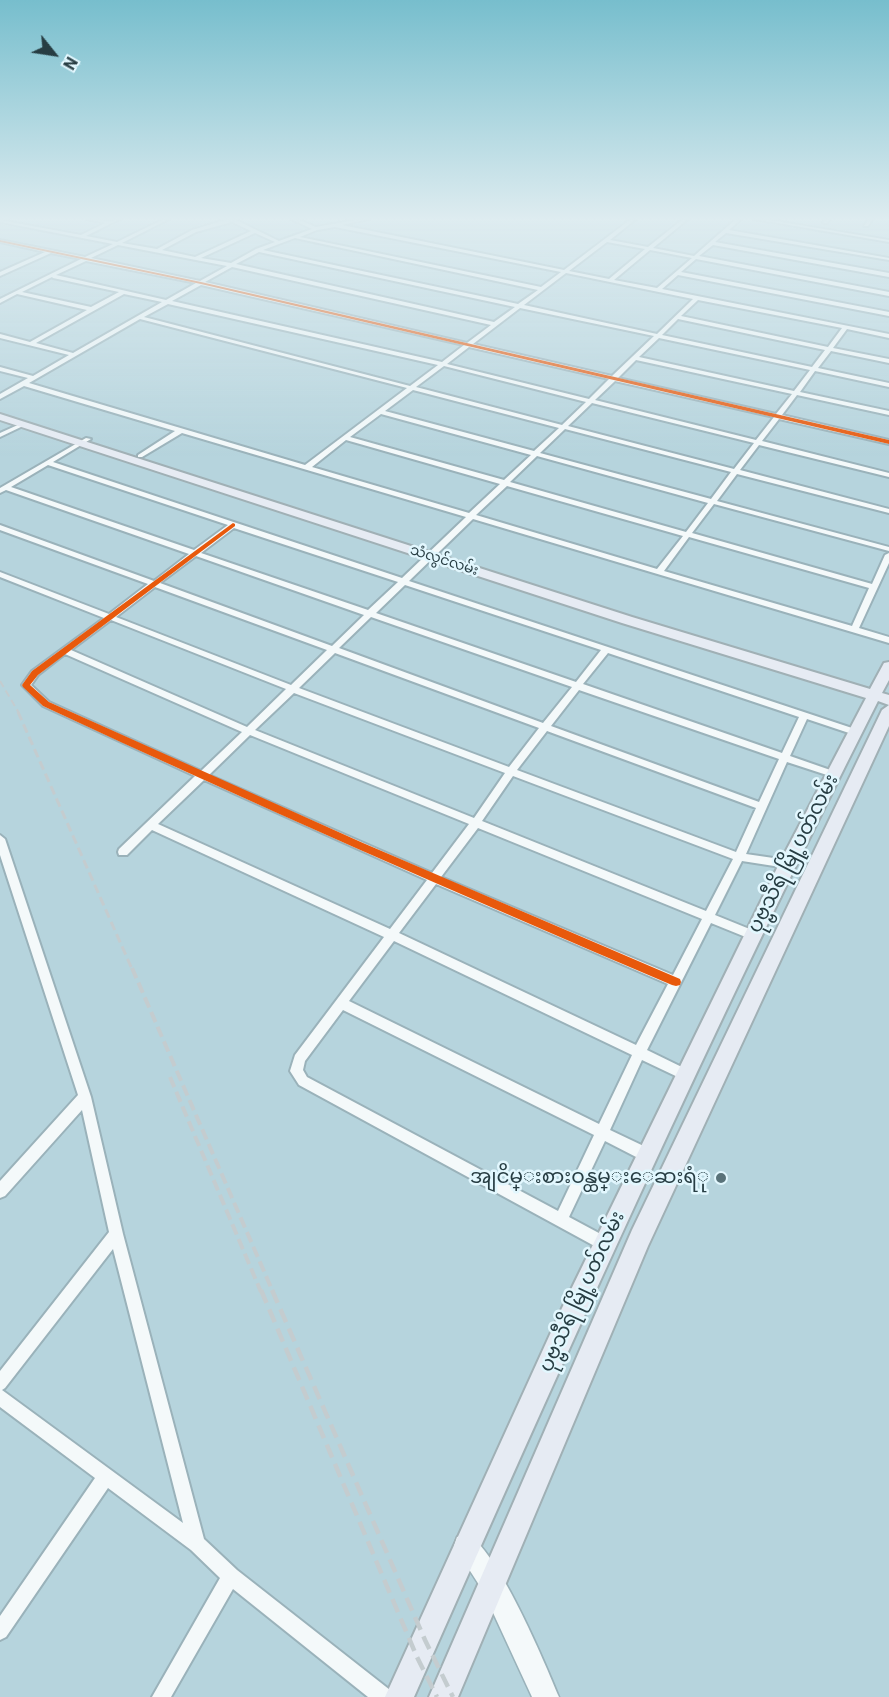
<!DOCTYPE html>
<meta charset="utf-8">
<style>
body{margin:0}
#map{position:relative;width:889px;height:1697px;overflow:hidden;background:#b6d4dd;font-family:Roboto,sans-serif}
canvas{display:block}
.north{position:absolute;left:24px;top:24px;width:60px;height:60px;-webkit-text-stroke:4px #e2f7fe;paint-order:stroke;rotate:120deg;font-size:16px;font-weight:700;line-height:24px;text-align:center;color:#273d43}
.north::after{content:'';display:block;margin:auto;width:21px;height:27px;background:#273d43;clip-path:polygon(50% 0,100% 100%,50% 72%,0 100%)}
</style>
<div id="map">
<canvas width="889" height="1697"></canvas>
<div class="north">N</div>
</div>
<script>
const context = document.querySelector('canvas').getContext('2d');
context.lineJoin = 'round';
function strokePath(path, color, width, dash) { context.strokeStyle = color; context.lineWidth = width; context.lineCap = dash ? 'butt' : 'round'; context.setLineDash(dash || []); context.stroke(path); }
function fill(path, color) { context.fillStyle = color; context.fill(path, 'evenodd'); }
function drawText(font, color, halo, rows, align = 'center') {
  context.font = font + ' Roboto,"Noto Sans Myanmar",sans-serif'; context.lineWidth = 5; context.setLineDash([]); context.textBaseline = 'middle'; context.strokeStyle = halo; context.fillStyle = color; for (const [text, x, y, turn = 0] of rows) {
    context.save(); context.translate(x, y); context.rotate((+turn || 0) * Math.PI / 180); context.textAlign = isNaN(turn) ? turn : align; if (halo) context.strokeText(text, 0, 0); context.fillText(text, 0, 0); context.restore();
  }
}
const street = new Path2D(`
 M87 219 109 221 120 219 86 236 117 242 164 219H169L122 243 157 249 192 230 228 219H234L279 241 312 229 291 219H297L316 227 360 219H369L342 225 564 270 631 219H636L610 240 648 247 683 219H688L653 248 694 256 736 219H741L729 230 889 258V260L726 233 715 242 889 273V277L713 245 699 256 889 292V296L696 259 681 272 889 312V316L678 275 662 289 889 334V338L847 329 833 348 889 359V363L831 351 818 368 889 383V387L815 371 800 392 889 411V415L797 395 782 415 889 440V444L779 419 762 441 889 473V477L759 445 740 470 889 509V513L737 474 717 501 889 547V551L714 504 692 533 872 584 885 555 889 553V563L859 628 889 637V643L473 519 409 581 858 730 860 732 855 735 807 719 790 756 836 772 838 774 833 777 787 762 746 854 787 860 791 861 792 864 791 867 787 868 742 861 715 915 757 932 759 935 757 938 753 940 711 923 647 1050 690 1071 692 1075 690 1079 686 1081 682 1079 642 1060 610 1130 652 1150 654 1155 652 1160 647 1161 642 1160 605 1141 569 1217 610 1239 612 1244 610 1249 605 1251 600 1249 299 1085 290 1071 295 1055 384 937 152 830 127 855H119L118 852 119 849 195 776 43 706 22 685 32 671 104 618 0 577V572L109 614 148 584 0 530V525L154 581 189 554 6 490 0 493V488L86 438 91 439 53 462 402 578 466 517 182 433 142 457H138V455L175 431 24 386 0 399V394L28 378 0 371V367L33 376 69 355 0 338V334L30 342 87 310 17 294 0 303V299L81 259 51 253 0 276V272L45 252 0 242V240L85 257 113 244 0 222V220L81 235 105 223ZM232 222 251 231 195 257 162 250 196 232ZM335 227 561 272 541 287 300 237 317 230ZM255 233 275 242 256 249 231 263 201 258ZM295 238 538 290 518 304 263 250ZM607 242 645 249 609 279 569 271ZM118 245 227 266 200 281 91 258ZM650 250 692 258 657 288 614 280ZM259 252 515 307 494 322 236 264ZM86 261 196 283 166 300 56 275ZM232 267 491 325 467 343 205 282ZM566 273 693 299 657 334 524 305ZM52 277 53 278 119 292 91 307 22 292ZM201 285 464 345 442 362 172 301ZM124 294 162 302 73 353 36 343ZM698 300 842 328 828 347 681 316ZM168 304 438 365 410 386 144 317ZM520 308 654 336 612 376 473 344ZM140 319 407 388 305 465 29 383ZM678 319 825 350 812 367 662 335ZM659 338 810 370 794 391 639 357ZM469 347 609 379 589 399 447 364ZM636 360 792 394 776 414 618 378ZM444 366 586 402 562 425 416 387ZM615 381 774 417 756 440 595 400ZM413 390 559 428 534 451 385 411ZM592 403 754 443 734 469 568 426ZM381 414 531 455 504 480 350 437ZM565 429 731 472 711 499 540 453ZM346 440 500 484 469 513 312 467ZM537 456 708 503 686 532 510 482ZM48 465 228 525 194 550 11 487ZM507 486 683 536 657 569 476 515ZM234 528 398 582 368 610 201 553ZM689 537 869 588 852 626 664 571ZM196 556 364 615 332 646 160 583ZM405 585 601 650 576 682 376 613ZM155 587 327 650 291 685 116 617ZM371 617 572 687 543 723 339 648ZM111 620 286 689 247 727 71 650ZM335 653 539 728 509 767 299 688ZM608 653 799 717 782 753 583 684ZM65 654 242 732 201 771 49 702 31 685 38 675ZM579 690 779 759 759 802 551 726ZM294 693 505 773 474 818 255 730ZM547 731 756 808 736 852 517 770ZM250 735 469 824 432 873 209 775ZM513 776 733 859 706 911 482 821ZM204 780 427 880 390 929 158 824ZM478 828 702 919 673 975 441 877ZM436 884 668 984 636 1045 399 933ZM394 941 632 1055 599 1124 349 1001ZM343 1010 594 1135 558 1211 307 1077 303 1070 305 1061Z
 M754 219H764L889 240V242Z
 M825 219H830L827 223H823Z
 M869 219H873L868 226H864Z
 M20 424 25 425 0 437V433Z
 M0 835 5 839 91 1097 123 1234 204 1539 237 1570 390 1690 392 1697H368L233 1589 171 1697H152L220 1578 191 1550 108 1488 6 1637 0 1640V1616L95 1478 0 1407V1371L109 1232 82 1110 5 1196 0 1198V1181L78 1095 0 855ZM113 1249 183 1523 2 1390 5 1388Z`);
const secondary = new Path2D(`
 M466 1534C496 1546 545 1663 559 1697H532L483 1591 454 1546 457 1537Z`);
const primary = new Path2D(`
 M0 414 632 617 870 689 884 663 889 662V680L882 693 889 695V705L878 701C712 1028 562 1362 414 1697H385L562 1308 779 864 866 698 622 623 0 420Z
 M889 705V726L648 1246 458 1697H429L632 1230 882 710Z`);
const railFar3 = new Path2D(`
 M0 681 19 713`);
const railFar2 = new Path2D(`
 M18 712 132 969`);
const railFar1 = new Path2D(`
 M132 968 273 1292
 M170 1077 261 1292`);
const rail = new Path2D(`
 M261 1290 417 1657 437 1697
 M272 1290 425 1640 453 1697`);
const cycleway = new Path2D(`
 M0 240 201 282 889 440V444L201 284 0 242Z
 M233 523 235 524V526L38 675 30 685 49 702 363 843 680 979 681 982 680 985 676 986 672 985C461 895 251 803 43 706L23 687 22 685 32 671Z`);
const markers = [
 [721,1178,6,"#597279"]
];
const farStreetnames = [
 ["သံလွင်လမ်း",444,561,18]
];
const nearStreetnames = [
 ["ပုဗ္ဗသီရိ မြို့ပတ်လမ်း",794,854,-63],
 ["ပုဗ္ဗသီရိ မြို့ပတ်လမ်း",583,1292,-65]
];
const nearPoinames = [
 ["အျငိမ္းစားဝန္ထမ္းေဆးရံု",709,1178]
];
strokePath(street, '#9ab2ba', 4);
strokePath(secondary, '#9ab2ba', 3);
strokePath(primary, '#a0b0b5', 4);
fill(street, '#f4f9fa');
fill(secondary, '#f4f9fa');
fill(primary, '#e6ebf3');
strokePath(railFar3, '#c4cccf', 2, [7, 4]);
strokePath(railFar2, '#c4cccf', 3, [9, 4.5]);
strokePath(railFar1, '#c4cccf', 4, [11, 5]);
strokePath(rail, '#c4cccf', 4.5, [14, 7]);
fill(cycleway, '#e8590c');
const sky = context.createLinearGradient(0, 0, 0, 456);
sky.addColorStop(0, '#77becd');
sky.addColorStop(0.48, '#deecf0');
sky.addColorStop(1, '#deecf000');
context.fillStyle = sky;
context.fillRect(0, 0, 889, 456);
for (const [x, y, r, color] of markers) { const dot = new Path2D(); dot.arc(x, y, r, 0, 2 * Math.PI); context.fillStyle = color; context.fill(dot); strokePath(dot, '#e2f7fe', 2); }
drawText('14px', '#273d43', '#e2f7fe', farStreetnames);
drawText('20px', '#273d43', '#e2f7fe', nearStreetnames);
drawText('20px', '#273d43', '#e2f7fe', nearPoinames, 'right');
</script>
